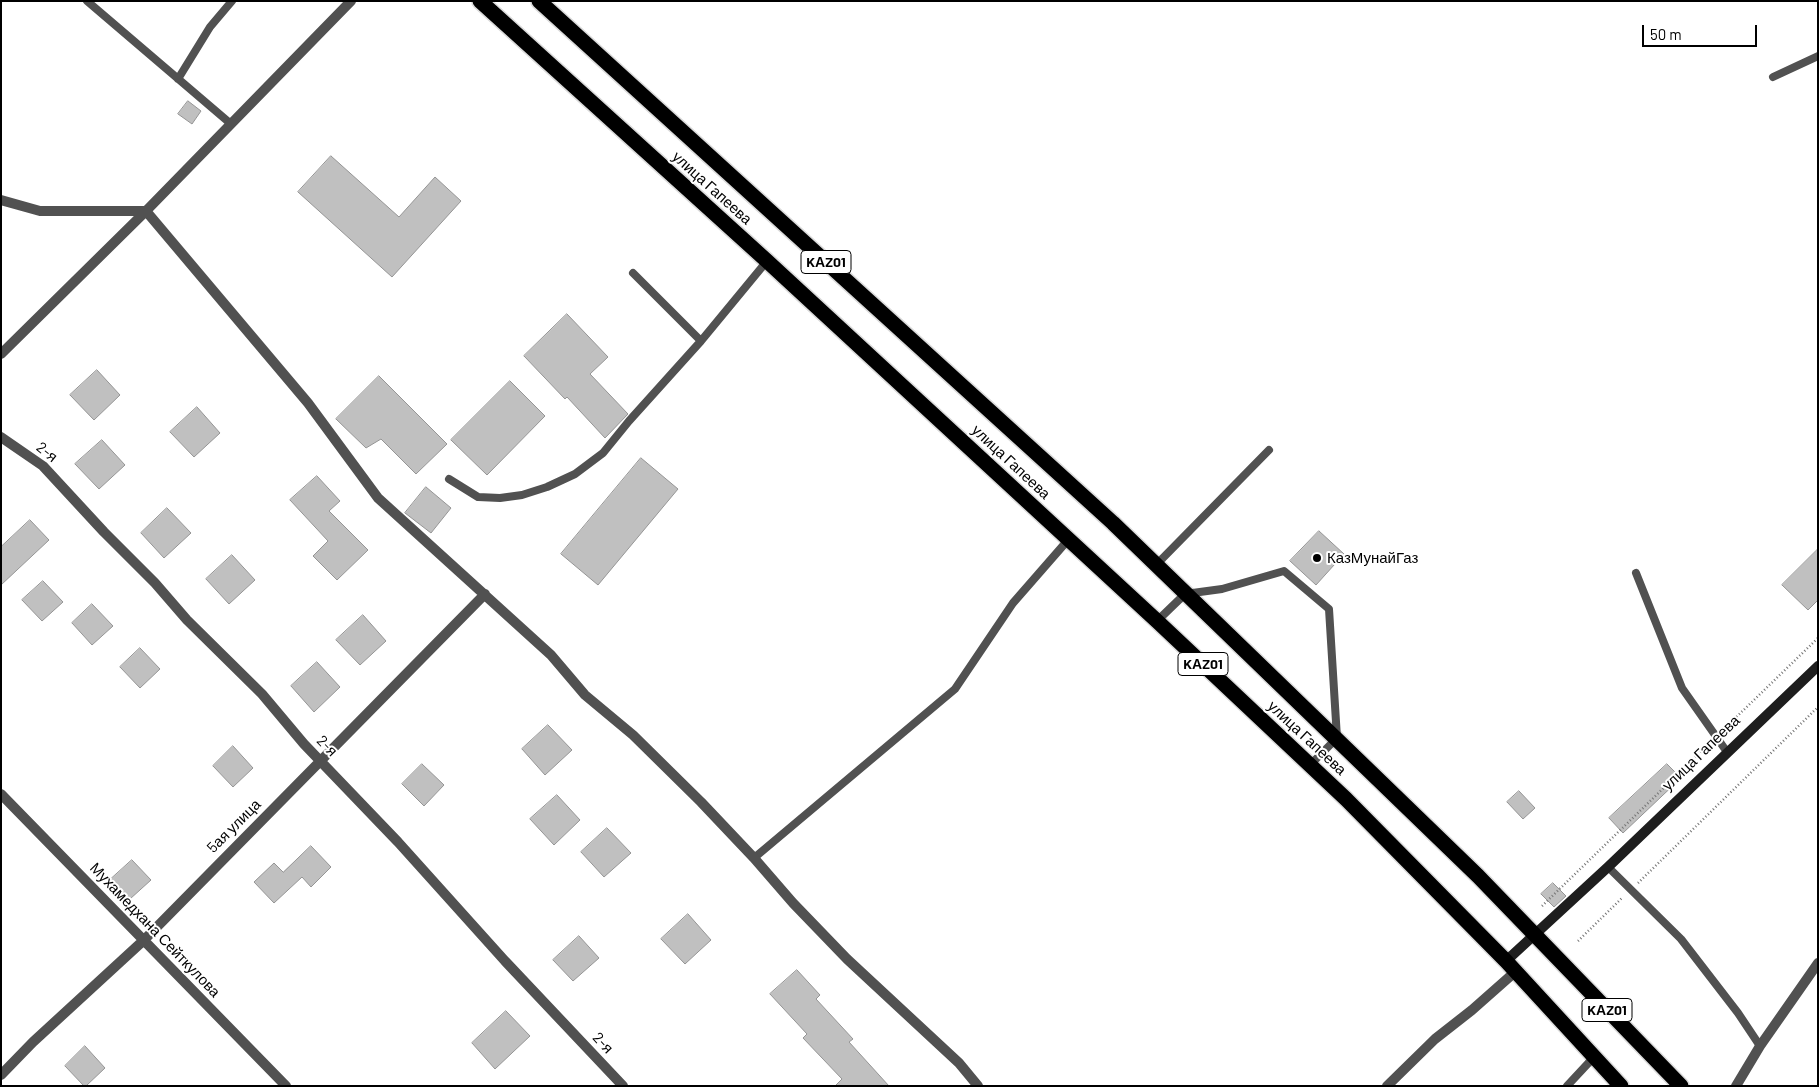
<!DOCTYPE html>
<meta charset="utf-8">
<style>
body{margin:0}
#map{position:relative;width:1819px;height:1087px;overflow:hidden;background:#fff;font-family:Barlow,sans-serif}
canvas{display:block}
.frame{position:absolute;inset:0;border:2px solid #000;pointer-events:none}
.scale{position:absolute;left:1642px;top:25px;width:115px;height:22px;box-sizing:border-box;border:2px solid #000;border-top:0;padding-left:6px;font-size:15px;line-height:18px;white-space:nowrap;color:#000;-webkit-text-stroke:4px #fff;paint-order:stroke}
</style>
<div id="map">
<canvas width="1819" height="1087"></canvas>
<div class="frame"></div>
<div class="scale">50 m</div>
</div>
<script>
const context = document.querySelector('canvas').getContext('2d');
context.lineJoin = 'round';
function fill(path, color) { context.fillStyle = color; context.fill(path, 'evenodd'); }
function strokePath(path, color, width, dash) { context.strokeStyle = color; context.lineWidth = width; context.lineCap = dash ? 'butt' : 'round'; context.setLineDash(dash || []); context.stroke(path); }
function drawText(font, color, halo, rows, align = 'center') {
  context.font = font + ' Barlow,sans-serif'; context.lineWidth = 4; context.setLineDash([]); context.textBaseline = 'middle'; context.strokeStyle = halo; context.fillStyle = color; for (const [text, x, y, turn = 0] of rows) {
    context.save(); context.translate(x, y); context.rotate((+turn || 0) * Math.PI / 180); context.textAlign = isNaN(turn) ? turn : align; if (halo) context.strokeText(text, 0, 0); context.fillText(text, 0, 0); context.restore();
  }
}
const building = new Path2D(`
 M188 101 201 111 192 124 178 114Z
 M331 156 399 217 435 177 461 201 392 277 298 192Z
 M567 314 608 357 590 374 628 414 605 438 567 397 565 399 524 356Z
 M97 370 120 395 94 420 70 395Z
 M379 376 447 444 416 474 381 439 366 448 336 419Z
 M510 381 545 416 487 475 451 440Z
 M197 407 220 433 194 457 170 432Z
 M102 440 125 465 99 489 75 464Z
 M641 458 678 489 598 585 561 554Z
 M317 476 340 501 329 511 368 550 337 580 313 556 328 541 290 500Z
 M426 487 451 508 431 533 405 513Z
 M167 508 191 533 164 558 141 533Z
 M30 520 49 540 1 585V547Z
 M1319 531 1344 554 1316 585 1290 561Z
 M1818 549V600L1808 610 1782 585Z
 M232 555 255 580 229 604 206 579Z
 M43 581 63 602 42 621 22 600Z
 M92 604 113 626 92 645 72 623Z
 M363 615 386 641 360 665 336 640Z
 M140 648 160 669 140 688 120 667Z
 M317 662 340 687 314 712 291 686Z
 M548 725 572 750 545 775 522 749Z
 M233 746 253 768 233 787 213 766Z
 M422 764 444 785 424 806 402 784Z
 M1667 764 1681 778 1623 833 1609 818Z
 M1519 791 1535 808 1523 819 1507 802Z
 M557 795 580 820 554 845 530 819Z
 M607 828 631 853 604 877 581 852Z
 M311 846 331 867 311 887 302 877 274 903 254 882 274 863 283 872Z
 M132 860 151 880 130 899 111 879Z
 M1553 883 1566 896 1554 907 1541 894Z
 M688 914 711 940 685 964 661 939Z
 M579 936 599 958 573 981 553 960Z
 M797 970 820 995 816 999 853 1039 849 1042 889 1086H835L842 1079 803 1038 807 1034 770 994Z
 M506 1011 530 1036 495 1069 472 1043Z
 M85 1046 105 1068 86 1086H84L65 1066Z`);
const path = new Path2D(`
 M1724 729 1818 638
 M1638 883 1818 707
 M1542 906 1709 744
 M1578 941 1623 897`);
const lane = new Path2D(`
 M87 1 231 124
 M1773 77 1818 56
 M178 79 210 27 232 1
 M633 273 701 341
 M449 479 478 497 500 498 522 495 547 487 575 474 603 453 629 421 701 341 767 261
 M1156 565 1269 450
 M1636 573 1682 688 1727 752
 M1157 621 1185 594 1222 589 1284 571 1329 609 1337 738 1310 765
 M754 858 955 689 1013 603 1068 540
 M1608 867 1681 939 1738 1013 1760 1046
 M1567 1086 1594 1057`);
const street = new Path2D(`
 M1 200 40 211H146L308 403 378 498 551 655 585 695 633 735 701 802 754 858 793 903 847 959 959 1063 978 1086
 M1 354 146 211 351 1
 M1 437 43 466 104 532 155 583 187 620 262 694 304 744 398 842 505 961 623 1086
 M1 794 286 1086
 M1 1075 33 1042 144 940 485 594
 M1387 1086 1435 1039 1472 1010 1515 972
 M1736 1086 1760 1046 1818 963`);
const secondary = new Path2D(`
 M1506 961 1608 867 1818 666`);
const highway = new Path2D(`
 M480 1 767 261 1157 621 1346 799 1506 961 1621 1086
 M539 1 1113 523 1478 876 1681 1086`);
const markers = [
 [1317,558,5,"#000"]
];
const shields = [
 [826,262,50],
 [1203,664,50],
 [1607,1010,50]
];
const shieldNames = [
 ["KАZ01",826,262],
 ["KАZ01",1203,664],
 ["KАZ01",1607,1010]
];
const streetNames = [
 ["улица Гапеева",712,188,42],
 ["2-я",47,452,39],
 ["улица Гапеева",1011,462,43],
 ["улица Гапеева",1307,738,43],
 ["2-я",327,746,46],
 ["улица Гапеева",1701,753,-44],
 ["5ая улица",234,826,-45],
 ["Мухамедхана Сейткулова",155,930,46],
 ["2-я",603,1043,47]
];
const poiNames = [
 ["КазМунайГаз",1327,558]
];
fill(building, '#c0c0c0');
strokePath(building, '#959595', 1);
strokePath(highway, '#dbdbdb', 18);
strokePath(path, '#737373', 2.5, [1, 2.5]);
strokePath(lane, '#515151', 8);
strokePath(street, '#515151', 10);
strokePath(secondary, '#1e1e1e', 10);
strokePath(highway, '#000', 15);
for (const [x, y, r, color] of markers) { const dot = new Path2D(); dot.arc(x, y, r, 0, 2 * Math.PI); context.fillStyle = color; context.fill(dot); strokePath(dot, '#fff', 2); }
for (const [x, y, w] of shields) { const box = new Path2D(); box.roundRect(x - w / 2, y - 11.5, w, 23, 4); context.fillStyle = '#fff'; context.fill(box); strokePath(box, '#000', 1); }
drawText('bold 14px', '#000', null, shieldNames);
drawText('15px', '#000', '#fff', streetNames);
drawText('15px', '#000', '#fff', poiNames, 'left');
</script>
